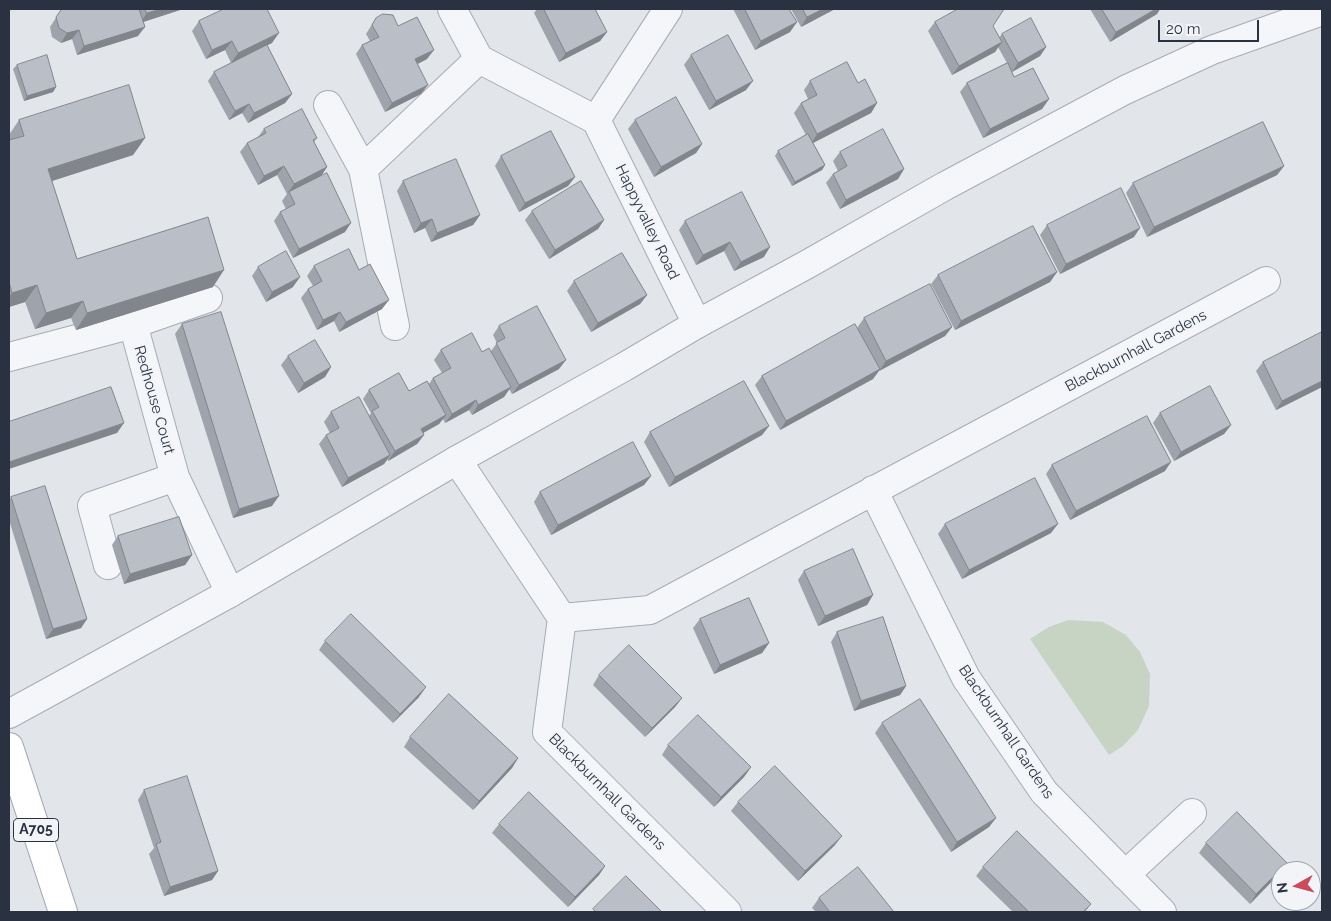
<!DOCTYPE html>
<style>
body{margin:0}
#map{position:relative;width:1331px;height:921px;overflow:hidden;background:#e2e5ea;font-family:Raleway,sans-serif}
canvas{display:block}
.frame{position:absolute;inset:0;border:10px solid #2a3242;pointer-events:none}
.north{position:absolute;left:1271px;top:861px;width:50px;height:50px;box-sizing:border-box;background:#f2f4f8;border:1px solid #a2a6af;border-radius:50%;rotate:263deg;font-size:14px;font-weight:700;line-height:20px;text-align:center;color:#2a3242}
.north::after{content:'';display:block;margin:auto;width:18px;height:22px;background:#cc4a5b;clip-path:polygon(50% 0,100% 100%,50% 72%,0 100%)}
.scale{position:absolute;left:1158px;top:20px;width:101px;height:22px;box-sizing:border-box;border:2px solid #2a3242;border-top:0;padding-left:6px;font-size:15px;line-height:18px;white-space:nowrap;color:#2a3242;-webkit-text-stroke:4px #f2f4f8;paint-order:stroke}
</style>
<div id="map">
<canvas width="1331" height="921"></canvas>
<div class="frame"></div>
<div class="north">N</div>
<div class="scale">20 m</div>
</div>
<script>
const context = document.querySelector('canvas').getContext('2d');
context.lineJoin = 'round';
function fill(path, color) { context.fillStyle = color; context.fill(path, 'evenodd'); }
function strokePath(path, color, width, dash) { context.strokeStyle = color; context.lineWidth = width; context.lineCap = dash ? 'butt' : 'round'; context.setLineDash(dash || []); context.stroke(path); }
function drawText(font, color, halo, rows, align = 'center') {
  context.font = font + ' Raleway,sans-serif'; context.lineWidth = 4; context.setLineDash([]); context.textBaseline = 'middle'; context.strokeStyle = halo; context.fillStyle = color; for (const [text, x, y, turn = 0] of rows) {
    context.save(); context.translate(x, y); context.rotate((+turn || 0) * Math.PI / 180); context.textAlign = isNaN(turn) ? turn : align; if (halo) context.strokeText(text, 0, 0); context.fillText(text, 0, 0); context.restore();
  }
}
const green = new Path2D(`
 M1068 620 1103 622 1126 635 1140 652 1150 674 1149 706 1138 730 1123 746 1109 755 1030 639 1049 627Z`);
const minor = new Path2D(`
 M452 9 479 59 596 120 697 324
 M328 105 363 169 395 326
 M596 120 668 9
 M363 169 479 59
 M133 324 175 477 230 593
 M9 357 133 324 208 298
 M457 460 562 618 547 732 727 912
 M873 490 966 678 1044 792 1162 912
 M108 565 92 506 175 477
 M562 618 650 610 1266 281
 M1125 875 1192 813`);
const tertiary = new Path2D(`
 M9 714 230 593 457 460 624 367 697 324 806 265 945 186 1125 90 1212 50 1322 11`);
const primary = new Path2D(`
 M9 747 63 912`);
const wall = new Path2D(`
 M63 9H180V10L143 22 138 36 77 55 72 39 61 43 52 37 50 27 61 10Z
 M537 9H595L607 32 600 41 559 62 534 13Z
 M733 9H789L797 22 790 32 755 50Z
 M791 9H835L801 27Z
 M1090 9H1160L1157 14 1110 42Z
 M376 18 398 26 427 59 417 64 421 94 385 112 356 54 362 45 370 41 366 34Z
 M199 21 272 43 267 45 292 94 285 103 248 123 242 113 229 120 208 81 214 72 231 63 225 50 206 59 192 31Z
 M935 22 999 38 1002 34 1046 47 1040 56 1012 72 1014 77 1049 99 1042 109 983 138 960 92 967 83 1007 63 998 47 995 52 952 75 928 31Z
 M691 55 746 90 709 110 684 65Z
 M17 65 56 87 53 92 24 101 13 69Z
 M810 81 858 83 877 103 871 113 813 143 825 165 822 170 792 186 775 156 778 151 806 135 794 113 801 103 808 99 804 90Z
 M19 120 145 138 133 155 52 181 77 259 213 287 76 330 71 318 35 329 25 302 9 307V135Z
 M635 120 702 144 696 153 654 177 628 129Z
 M264 129 317 138 314 142 327 167 321 176 345 232 293 258 274 221 280 212 286 209 282 201 287 194 277 175 258 185 240 152 247 143 258 137Z
 M840 152 904 169 898 179 840 209 826 183 833 174 838 171 833 161Z
 M501 156 575 177 568 186 519 212 495 166Z
 M1284 166 1277 175 1147 237 1126 193 1133 183Z
 M403 181 480 215 473 225 431 242 425 228 414 233 397 191Z
 M532 211 604 220 598 229 549 259 525 220Z
 M685 221 764 257 734 271 724 251 696 265 679 230Z
 M1047 225 1134 237 1060 274 1040 235Z
 M314 266 359 270 382 309 339 332 334 321 317 330 301 298 308 289 313 286 307 276Z
 M258 267 293 287 266 302 252 276Z
 M1057 272 1050 282 955 330 931 284 938 275Z
 M574 281 647 295 640 304 591 332 567 291Z
 M864 318 952 327 945 336 879 371 873 379 780 430 755 385 762 376 857 328Z
 M182 324 272 506 233 518 175 334Z
 M499 326 559 369 512 394 509 389 504 397 472 415 469 410 445 423 443 419 439 424 423 433 424 435 417 444 388 461V459L384 464 342 487 319 444 326 435 330 433 324 422 331 412 369 416 371 413 363 399 369 390 409 391 429 384 433 378 442 373 434 360 441 350 482 352 491 351 497 343 493 335Z
 M288 356 331 367 325 377 298 393 281 365Z
 M1263 362 1322 387 1276 410 1256 371Z
 M1160 413 1231 425 1224 434 1174 461 1153 423Z
 M769 426 762 435 669 487 644 442 650 432Z
 M1052 465 1165 471 1070 520 1046 474Z
 M651 476 644 485 551 535 534 502 540 492Z
 M11 497 87 619 81 628 46 639 9 520V501Z
 M945 524 1051 533 962 579 938 534Z
 M118 536 192 555 185 565 124 584 112 545Z
 M804 571 873 595 867 605 818 626 798 580Z
 M700 619 769 643 762 653 714 674 693 628Z
 M837 632 906 686 900 695 854 711 831 642Z
 M325 641 419 697 393 723 319 650Z
 M599 675 682 698 675 707 645 737 593 685Z
 M882 723 996 818 989 827 951 852 875 733Z
 M410 737 518 758 512 768 473 810 404 747Z
 M668 745 751 767 744 777 714 807 662 755Z
 M144 790 218 871 212 880 164 896 149 854 154 848 138 800Z
 M738 802 835 845 798 881 731 811Z
 M499 824 605 866 599 875 568 907 492 833Z
 M1206 843 1287 863 1281 872 1250 904 1199 853Z
 M983 867 1091 904 1085 912H1013L976 876Z
 M819 898 894 912H816L812 908Z`);
const shadedWall = new Path2D(`
 M161 9H180V10L140 23 147 13Z
 M823 9H835L801 27 807 17Z
 M1156 9H1160L1157 14 1110 42 1116 32Z
 M797 22 790 32 755 50 761 41Z
 M145 27 138 36 77 55 84 46Z
 M79 30 72 39 61 43 67 33Z
 M607 32 600 41 559 62 566 53Z
 M279 33 272 43 231 63 238 53Z
 M232 41 225 50 206 59 212 50Z
 M1002 42 995 52 952 75 959 66Z
 M1046 47 1040 56 1012 72 1018 63Z
 M434 50 427 59 408 69 415 59Z
 M753 81 746 90 709 110 716 101Z
 M428 85 421 94 385 112 392 103Z
 M56 87 53 92 24 101 27 96Z
 M292 94 285 103 248 123 254 113Z
 M1049 99 1042 109 983 138 990 129Z
 M877 103 871 113 811 144 817 134Z
 M249 104 242 113 229 120 235 111Z
 M145 138 133 155 36 186 48 169Z
 M702 144 696 153 654 177 661 167Z
 M825 165 822 170 792 186 795 182Z
 M284 166 277 175 258 185 264 176Z
 M1284 166 1277 175 1147 237 1154 227Z
 M327 167 321 176 289 192 287 194 294 184Z
 M904 169 898 179 840 209 846 200Z
 M575 177 568 186 519 212 525 203Z
 M480 215 473 225 431 242 437 233Z
 M432 219 425 228 414 233 421 223Z
 M604 220 598 229 549 259 555 250Z
 M351 223 345 232 293 258 299 249Z
 M1140 228 1134 237 1060 274 1066 264Z
 M730 242 724 251 696 265 703 255Z
 M770 247 764 257 734 271 741 262Z
 M224 270 213 287 76 330 87 313Z
 M1057 272 1050 282 955 330 961 321Z
 M300 277 293 287 266 302 272 292Z
 M37 285 25 302 9 307V297L12 293Z
 M647 295 640 304 591 332 598 323Z
 M389 300 382 309 339 332 346 322Z
 M83 301 71 318 35 329 46 313Z
 M340 312 334 321 317 330 323 320Z
 M952 327 945 336 879 371 886 361Z
 M566 360 559 369 512 394 519 385Z
 M331 367 325 377 298 393 304 383Z
 M880 369 873 379 780 430 786 421Z
 M1322 381V387L1276 410 1282 401Z
 M511 387 504 397 472 415 478 405Z
 M476 400 469 410 445 423 452 414Z
 M446 415 439 424 414 438 421 429Z
 M124 423 117 433 9 469V462Z
 M1231 425 1224 434 1174 461 1181 452Z
 M769 426 762 435 669 487 675 477Z
 M424 435 417 444 388 461 395 451Z
 M390 455 384 464 342 487 348 478Z
 M1171 462 1165 471 1070 520 1076 511Z
 M651 476 644 485 551 535 558 525Z
 M279 496 272 506 233 518 239 509Z
 M1058 524 1051 533 962 579 969 570Z
 M192 555 185 565 124 584 130 574Z
 M873 595 867 605 818 626 825 616Z
 M87 619 81 628 46 639 53 629Z
 M769 643 762 653 714 674 720 665Z
 M906 686 900 695 854 711 861 701Z
 M426 687 419 697 393 723 400 714Z
 M682 698 675 707 645 737 652 728Z
 M518 758 512 768 473 810 479 801Z
 M751 767 744 777 714 807 721 797Z
 M996 818 989 827 951 852 957 842Z
 M842 836 835 845 798 881 805 871Z
 M1287 863 1281 872 1250 904 1256 894Z
 M605 866 599 875 568 907 575 897Z
 M218 871 212 880 164 896 170 887Z`);
const building = new Path2D(`
 M64 9H139L145 27 84 46 79 30 67 33 59 28 56 17 61 10Z
 M145 9H161L147 13Z
 M224 9H267L279 33 238 53 232 41 212 50 199 21Z
 M544 9H595L607 32 566 53Z
 M745 9H789L797 22 761 41Z
 M803 9H823L807 17Z
 M958 9H1004L993 26 1002 42 959 66 935 22Z
 M1102 9H1156L1116 32Z
 M383 14 393 15 398 26 417 17 434 50 415 59 428 85 392 103 362 45 379 37 372 25 376 18Z
 M1031 18 1046 47 1018 63 1002 34Z
 M728 35 753 81 716 101 691 55Z
 M267 45 292 94 254 113 249 104 235 111 214 72Z
 M47 55 56 87 27 96 17 65Z
 M847 62 858 83 865 79 877 103 817 134 801 103 817 95 810 81Z
 M1008 63 1014 77 1033 68 1049 99 990 129 967 83Z
 M129 85 145 138 48 169 77 259 208 217 224 270 87 313 83 301 46 313 37 285 12 293 9 282V140L24 136 19 120Z
 M676 97 702 144 661 167 635 120Z
 M302 109 317 138 313 140 327 167 294 184 284 166 264 176 247 143 266 133 264 129Z
 M1263 122 1284 166 1154 227 1133 183Z
 M883 129 904 169 846 200 833 174 847 166 840 152Z
 M551 131 575 177 525 203 501 156Z
 M808 134 825 165 795 182 778 151Z
 M456 159 480 215 437 233 432 219 421 223 403 181Z
 M327 173 351 223 299 249 280 212 295 204 289 192Z
 M581 181 604 220 555 250 532 211Z
 M1121 188 1140 228 1066 264 1047 225Z
 M742 192 770 247 741 262 730 242 703 255 685 221Z
 M1033 226 1057 272 961 321 938 275Z
 M349 249 359 270 370 264 389 300 346 322 340 312 323 320 308 289 322 281 314 266Z
 M286 251 300 277 272 292 258 267Z
 M622 253 647 295 598 323 574 281Z
 M930 284 952 327 886 361 864 318Z
 M537 306 566 360 519 385 496 343 505 338 499 326Z
 M221 312 279 496 239 509 182 324Z
 M855 324 880 369 786 421 762 376Z
 M1322 332V381L1282 401 1263 362Z
 M472 333 482 352 489 348 511 387 478 405 476 400 452 414 433 378 451 368 441 350Z
 M315 340 331 367 304 383 288 356Z
 M399 373 409 391 427 381 446 415 421 429 424 435 395 451 372 411 379 407 369 390Z
 M744 381 769 426 675 477 650 432Z
 M1210 386 1231 425 1181 452 1160 413Z
 M111 387 124 423 9 462V422Z
 M359 397 390 455 348 478 326 435 339 428 331 412Z
 M1147 416 1171 462 1076 511 1052 465Z
 M633 442 651 476 558 525 540 492Z
 M1035 478 1058 524 969 570 945 524Z
 M45 486 87 619 53 629 11 497Z
 M179 517 192 555 130 574 118 536Z
 M853 549 873 595 825 616 804 571Z
 M749 598 769 643 720 665 700 619Z
 M351 614 426 687 400 714 325 641Z
 M883 617 906 686 861 701 837 632Z
 M629 645 682 698 652 728 599 675Z
 M449 694 518 758 479 801 410 737Z
 M920 699 996 818 957 842 882 723Z
 M698 715 751 767 721 797 668 745Z
 M775 766 842 836 805 871 738 802Z
 M187 776 218 871 170 887 156 844 161 842 144 790Z
 M529 792 605 866 575 897 499 824Z
 M1237 812 1287 863 1256 894 1206 843Z
 M1017 831 1091 904 1083 912H1029L983 867Z
 M858 867 894 912H830L819 898Z
 M626 876 662 912H596L593 909Z`);
const shields = [
 [36,830,45]
];
const shieldNames = [
 ["A705",36,830]
];
const streetNames = [
 ["Happyvalley Road",647,222,64],
 ["Blackburnhall Gardens",1136,351,-28],
 ["Redhouse Court",154,400,74],
 ["Blackburnhall Gardens",1006,732,56],
 ["Blackburnhall Gardens",607,792,45]
];
fill(green, '#c7d4c3');
strokePath(minor, '#a7acb4', 30);
strokePath(tertiary, '#a7acb4', 30);
strokePath(primary, '#a2a9b6', 30);
strokePath(minor, '#f5f6f9', 28);
strokePath(tertiary, '#f5f6f9', 28);
strokePath(primary, '#fff', 28);
fill(wall, '#9fa3ab');
fill(shadedWall, '#82858b');
fill(building, '#b9bec7');
strokePath(building, '#82858b', 1);
for (const [x, y, w] of shields) { const box = new Path2D(); box.roundRect(x - w / 2, y - 11.5, w, 23, 4); context.fillStyle = '#f2f4f8'; context.fill(box); strokePath(box, '#2a3242', 1); }
drawText('bold 14px', '#2a3242', null, shieldNames);
drawText('15px', '#2a3242', '#f2f4f8', streetNames);
</script>
